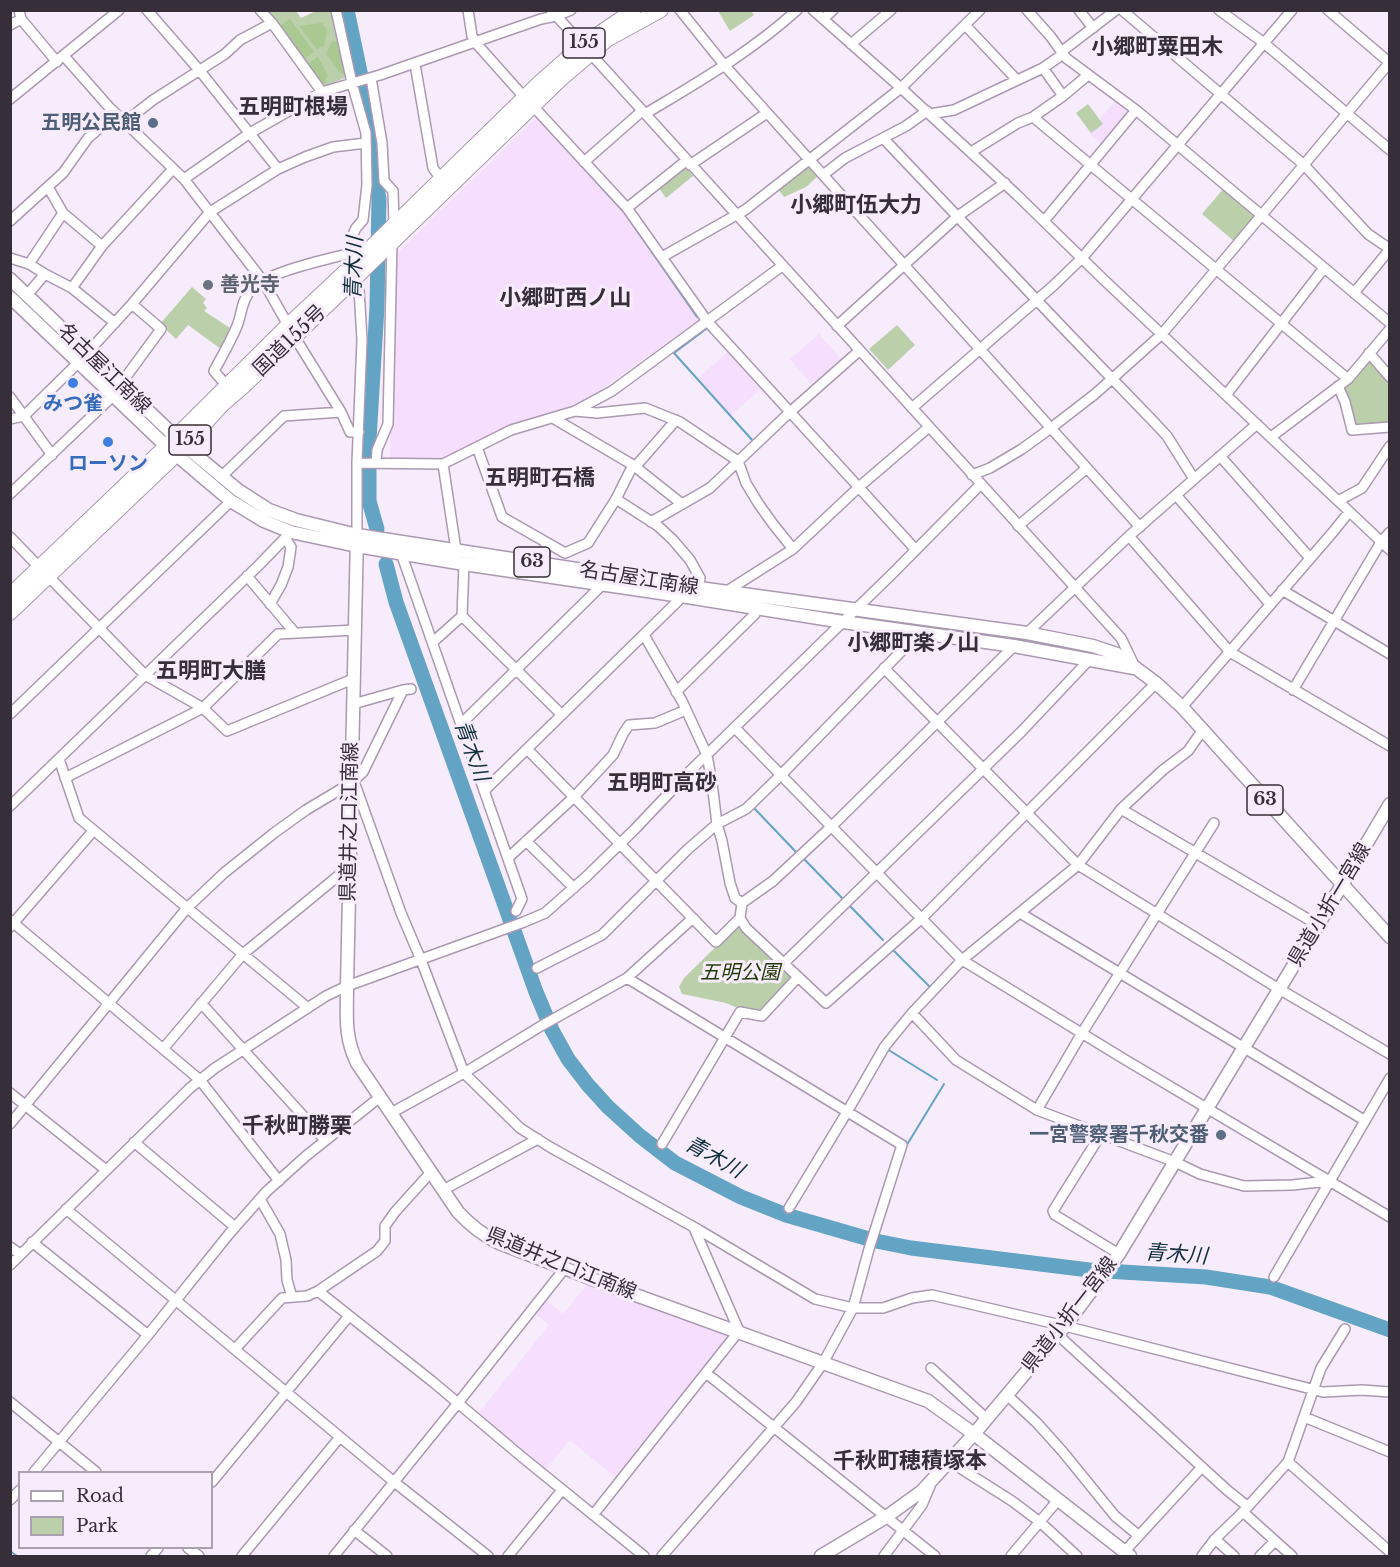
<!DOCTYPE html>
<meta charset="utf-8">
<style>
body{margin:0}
#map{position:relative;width:1400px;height:1567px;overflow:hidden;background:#f7ecfc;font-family:"Libre Baskerville",serif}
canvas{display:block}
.frame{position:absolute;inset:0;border:12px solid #362f39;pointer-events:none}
.legend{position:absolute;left:18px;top:1471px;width:195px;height:78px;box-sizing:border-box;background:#f7ecfc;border:2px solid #aaa0ae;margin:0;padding:8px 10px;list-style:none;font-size:18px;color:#362f39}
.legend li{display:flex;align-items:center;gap:12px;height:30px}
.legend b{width:30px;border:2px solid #aaa0ae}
</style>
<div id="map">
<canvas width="1400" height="1567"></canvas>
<div class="frame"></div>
<ul class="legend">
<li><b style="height:8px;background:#fff"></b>Road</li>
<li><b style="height:16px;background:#bacfaa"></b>Park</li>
</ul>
</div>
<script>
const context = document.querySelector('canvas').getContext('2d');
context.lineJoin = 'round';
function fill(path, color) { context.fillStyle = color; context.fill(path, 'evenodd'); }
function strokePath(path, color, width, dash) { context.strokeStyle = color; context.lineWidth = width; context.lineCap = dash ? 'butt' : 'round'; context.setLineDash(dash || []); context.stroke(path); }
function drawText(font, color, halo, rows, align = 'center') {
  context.font = font + ' "Libre Baskerville","Noto Sans JP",serif'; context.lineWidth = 6; context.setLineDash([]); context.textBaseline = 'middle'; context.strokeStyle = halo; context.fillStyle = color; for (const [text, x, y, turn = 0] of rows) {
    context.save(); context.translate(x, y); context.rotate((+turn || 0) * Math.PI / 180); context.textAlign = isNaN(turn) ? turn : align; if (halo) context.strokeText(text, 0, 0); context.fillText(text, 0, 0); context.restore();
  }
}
const built = new Path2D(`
 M1117 99 1131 110 1104 146 1089 134 1103 124 1100 119Z
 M536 118 624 213 697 318V321L588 399 565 408 514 423 441 460H390L393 257Z
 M819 334 842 360 813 386 790 359Z
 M730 350 763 387 731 415 698 378Z
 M589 1282 732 1333 617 1479 570 1440 546 1469 477 1415 549 1325 533 1312 543 1298 563 1314Z`);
const green = new Path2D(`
 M266 11H296L301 18 316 11H331L347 77 322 87Z
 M718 11H751L754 15 730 31Z
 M1088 104 1103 124 1091 133 1076 113Z
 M807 164 819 175 806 187 784 197 777 188Z
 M687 169 693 176 666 198 658 187 680 170Z
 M1224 188 1255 214V218L1235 242 1202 214Z
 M192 287 206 299 203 303 207 308 204 311 230 328 221 349 188 325 176 339 160 324Z
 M897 325 915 345 888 370 869 349Z
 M1370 357 1389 380V423L1356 426 1354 424 1343 391 1344 387Z
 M737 926 792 977 760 1011 740 1009 726 1003 682 994 679 987 684 978Z`);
const forest = new Path2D(`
 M290 19 314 52 304 59 280 26Z
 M322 23 327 30 324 46 317 49 299 26Z
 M332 41 337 42 344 74 340 73 326 54Z
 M318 57 328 76 326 78V82L322 84 308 64Z`);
const stream = new Path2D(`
 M538 118 624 212 697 317
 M706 329 674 353 753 441
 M753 807 797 853
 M804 859 844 900
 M850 906 883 940
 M891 948 930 987 922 996
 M887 1049 937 1080
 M905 1148 944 1084
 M10 1551 17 1556`);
const river = new Path2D(`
 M347 10 375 143 376 183 379 199 377 307 369 439V501L377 529
 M386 564 396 602 536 992 552 1030 568 1059 588 1085 608 1107 640 1136 675 1163 741 1197 786 1215 876 1241 911 1248 1089 1270 1206 1277 1270 1287 1390 1330`);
const minorTunnel = new Path2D(`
 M343 255 353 253`);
const minor = new Path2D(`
 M19 10 21 19 57 62
 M147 10 200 71 278 169
 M260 10 272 23 322 92
 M336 10 352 83 366 133 367 185 363 220 356 228 350 241 351 247
 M468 10 472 36 475 42 524 97
 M551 10 1121 638 1135 667
 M680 10 725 66 1140 527
 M813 10 901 88 1017 195 1102 278 1390 550
 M1027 10 1051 37 1066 58 1136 110 1390 323
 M1079 10 1093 28
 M1122 10 1304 165 1368 234 1390 249
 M1219 10 1264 43 1390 150
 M1328 10 1390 63
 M823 19 833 10
 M10 25 21 19
 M965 25 1017 80
 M851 44 891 10
 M1061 52 1116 10
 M64 56 109 107 184 179 263 281 288 325
 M415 64 433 168 441 179
 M1043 68 1063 96
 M371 78 382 143 384 181 393 191 394 224
 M10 99 119 10
 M533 106 627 208 707 321 916 550
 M645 114C698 82 751 52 797 10
 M930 114 954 110 1043 68 1063 54
 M1033 117 1348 379
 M125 122 153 100 225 54 240 40 272 23
 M883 138 1067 332 1153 421 1167 436 1194 479
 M971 152 1018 123 1033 117 1063 96 1088 75
 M584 162 642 111
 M690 165 767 113
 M823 175 845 158 906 126 927 111
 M184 179 250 133 322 92 380 75 541 19 556 16 571 10
 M627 208 687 160
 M63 213 102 246
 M10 221 63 173 88 138 116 114
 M1044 221 1136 110
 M662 257 745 210 901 88 980 10
 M10 258 29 264 63 213 48 187
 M45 274 72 288 115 323
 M72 288 102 246 173 169
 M1354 293 1390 249
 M27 295 45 274 29 264
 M837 326 958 216 1005 183
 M294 336 341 412 350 432H359
 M87 353 132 304 210 212 278 169 305 157 333 147 366 143
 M1369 353 1390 377
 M120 385 161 329 132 304
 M226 385 214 371C222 356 231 341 237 326 242 314 241 302 250 291 264 273 320 261 343 255
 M1338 386 1345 402 1352 430 1390 427
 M1226 395 1324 268
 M10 397 52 455
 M912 408 1053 286 1082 258 1292 10
 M575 411 597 413 645 408 680 422 738 461 746 483 758 503 773 524 793 549
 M553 418 633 465 682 504
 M10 419 24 416 79 362
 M1271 437 1348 379 1390 329
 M477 447 502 517 565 553 588 543 616 499 633 465
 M1220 456 1310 558
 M357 463 443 464 511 430 575 411 612 391 782 266
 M376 463 377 450 388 424 392 242
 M443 464 456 550
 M635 467 676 420
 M972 475 990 468 1022 449 1051 428 1095 394 1162 334 1390 62
 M221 477 284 416 341 412
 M10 494 114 395
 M1176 495 1270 604
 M616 499 658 526 673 540 690 560 700 578 699 588
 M1338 501 1362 488 1390 446
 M651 522 710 488 790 412 859 351
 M1018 526 1087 468
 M357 535V463L362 340 359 289
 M1129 536 1230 652 1390 746
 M10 537 39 567
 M401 553 522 899 516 911
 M544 564 546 542
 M48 576 145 675 203 708 227 731 353 679
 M247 576 295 633
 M1282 590 1390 654
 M727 591 793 549 859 487 929 427
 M270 604 281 585 288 567 291 547 285 538
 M462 616 562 715
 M1027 633 1129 536 1257 424
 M644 635 682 701 707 755 712 783 717 824 722 841 730 883 735 898 742 903 740 918 746 928 826 1003 922 918 1156 683
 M433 642 462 616 464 564
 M884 668 1078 865 1279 989 1390 1054
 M1293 690 1381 542 1390 532
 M676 692 755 614 756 608
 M353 704 403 690
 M1182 707 1333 532 1349 512
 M10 714 231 501
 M461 724 600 587 601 584
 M735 728 962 960 1124 1059 1390 1217
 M528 750 716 942 740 918
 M59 759 79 818 308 1008
 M65 778 203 708 278 634 355 630
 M351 783 356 787 401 913 421 960 464 1073 520 1128 550 1147 699 1230 815 1299 853 1308H883L912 1298 932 1295 1065 1326 1323 1392 1362 1390 1390 1392
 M484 791 678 601 681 596
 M10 806 259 565 291 532
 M1121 809 1318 925
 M526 841 574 888
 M508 858 574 797 613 755 623 734 629 725 655 723 686 710
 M742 903 773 881 832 826 1014 646
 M1020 913 1364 1120
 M10 920 200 1080 279 1181
 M10 927 93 831
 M783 964 1021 732 1090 659
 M537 968 602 935 688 849 717 824 746 809 781 775 919 633
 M627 978 693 918
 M201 1003 325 1140
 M912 1013 956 1060 1037 1110 1175 1162 1200 1174 1244 1186 1292 1185 1329 1181
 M163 1049 243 954 349 867
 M10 1093 106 1170
 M1037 1110 1082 1033 1214 823
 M391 1113 464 1073 541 1026 627 978 902 1145 869 1249 853 1308 823 1363 796 1402 662 1556
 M10 1124 187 908 224 873 274 833 306 810 351 783 363 772 403 690 411 689
 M1101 1134 1053 1211 1055 1215 1119 1254
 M134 1142 235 1227
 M662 1144 740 1012 762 1016 798 977
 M443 1190 538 1139
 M260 1199 280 1234 286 1260 287 1280 292 1297
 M789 1208 847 1112 885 1046 912 1013 962 960 1078 865 1121 809 1163 770 1188 751 1202 731
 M66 1209 393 1481 488 1556
 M32 1242 148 1335
 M10 1247 20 1254
 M10 1265 190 1088 215 1068 326 996 347 986 524 922 545 913 587 876 635 829 690 771 893 573 981 484
 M1274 1277 1390 1078
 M318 1291 433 1382 522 1457 644 1556
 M1058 1335 1227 1490 1247 1506
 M235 1349 282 1298 307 1296 318 1291 377 1251 385 1241V1226L395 1212 431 1172
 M931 1368 987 1419
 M706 1373 935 1556
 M1007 1395 1037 1423 1063 1452 1115 1516 1138 1535
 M10 1402 96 1472
 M1304 1417 1390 1452
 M949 1461 1012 1501 1040 1522 1077 1556
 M1288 1462 1389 1551
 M34 1472 148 1335 229 1234 266 1192 306 1156 380 1097
 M212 1482 349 1316
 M10 1500 20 1490
 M1243 1512 1292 1556
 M593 1515 739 1331 694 1228
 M354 1530 387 1556
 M1215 1539 1234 1556
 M188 1548 199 1556
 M1124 1552 1202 1467
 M151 1556 158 1548
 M242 1556 340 1437
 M334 1556 458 1403 565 1268
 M508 1556 562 1490
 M884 1556 922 1505 930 1486
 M1011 1556 1058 1500
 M1202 1556 1215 1539 1243 1512 1288 1462 1321 1368 1345 1329
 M1260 1556 1275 1541`);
const major = new Path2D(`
 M10 279 185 446 238 490 269 510 296 520 357 535 699 588 1027 633 1093 646 1117 654 1156 683 1182 707 1390 937
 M10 297 166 446 206 480 231 501 264 521 291 532 357 546 464 564 681 596 843 622 1014 646 1134 668
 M357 535 347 986C347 1016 344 1036 357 1063L458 1212C471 1226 482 1235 499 1243L608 1285 928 1401 974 1434 1130 1556
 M821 1556 886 1517 922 1491 974 1434 1065 1326 1119 1254 1318 925 1390 804`);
const highway = new Path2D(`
 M10 595 166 446 288 325 367 251 539 83 582 45 634 10
 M10 613 176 455 222 405 244 386 560 80 608 39 661 10`);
const markers = [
 [153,123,6,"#5c6f8a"],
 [208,285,6,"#6b7280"],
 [73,383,6,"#3f7fe0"],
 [108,442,6,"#3f7fe0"],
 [1221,1135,6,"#5c6f8a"]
];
const shields = [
 [584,43,42],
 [190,440,42],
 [532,562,36],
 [1265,800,36]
];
const shieldNames = [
 ["155",584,43],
 ["155",190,440],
 ["63",532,562],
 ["63",1265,800]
];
const serviceNames = [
 ["五明公民館",141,123],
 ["一宮警察署千秋交番",1209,1135]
];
const worshipNames = [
 ["善光寺",220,285]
];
const streetNames = [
 ["国道155号",290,341,-44],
 ["名古屋江南線",104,369,44],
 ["名古屋江南線",639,579,9],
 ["県道井之口江南線",350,822,-89],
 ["県道小折一宮線",1330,905,-59],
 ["県道井之口江南線",561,1264,22],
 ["県道小折一宮線",1070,1315,-52]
];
const shopNames = [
 ["みつ雀",73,404],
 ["ローソン",108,464]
];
const parkNames = [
 ["五明公園",740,973]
];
const waterNames = [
 ["青木川",355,268,-88],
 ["青木川",471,751,70],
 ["青木川",714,1158,29],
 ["青木川",1176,1255,4]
];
const quarterNames = [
 ["小郷町粟田木",1157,48],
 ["五明町根場",293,108],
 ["小郷町伍大力",856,206],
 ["小郷町西ノ山",565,299],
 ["五明町石橋",540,479],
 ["小郷町楽ノ山",913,644],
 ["五明町大膳",211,672],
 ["五明町高砂",662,784],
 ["千秋町勝栗",297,1127],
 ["千秋町穂積塚本",910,1462]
];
fill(built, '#f5defe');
fill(green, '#bacfaa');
fill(forest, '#aac891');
strokePath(stream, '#63a3c4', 2);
strokePath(river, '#63a3c4', 15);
strokePath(minorTunnel, '#d0c6d5', 9, [9, 4.5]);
strokePath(minor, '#aa99b1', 12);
strokePath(major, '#aa99b1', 15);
strokePath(highway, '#aa99b1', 16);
strokePath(minor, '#fff', 9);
strokePath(major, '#fff', 12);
strokePath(highway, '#fff', 14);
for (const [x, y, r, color] of markers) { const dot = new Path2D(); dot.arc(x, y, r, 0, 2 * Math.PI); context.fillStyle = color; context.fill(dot); strokePath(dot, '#f7ecfc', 2); }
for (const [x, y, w] of shields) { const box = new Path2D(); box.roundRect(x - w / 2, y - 15, w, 30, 4.5); context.fillStyle = '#f7ecfc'; context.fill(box); strokePath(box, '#362f39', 1.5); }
drawText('bold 18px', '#362f39', null, shieldNames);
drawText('bold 20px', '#4e5e75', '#f7ecfc', serviceNames, 'right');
drawText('bold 20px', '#5b616d', '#f7ecfc', worshipNames, 'left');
drawText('20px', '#362f39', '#f7ecfc', streetNames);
drawText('bold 20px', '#366cbe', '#f7ecfc', shopNames);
drawText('italic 20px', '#1f3a00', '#f7ecfc', parkNames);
drawText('italic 21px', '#0f2e3c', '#f7ecfc', waterNames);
drawText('bold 22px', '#362f39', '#f7ecfc', quarterNames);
</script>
